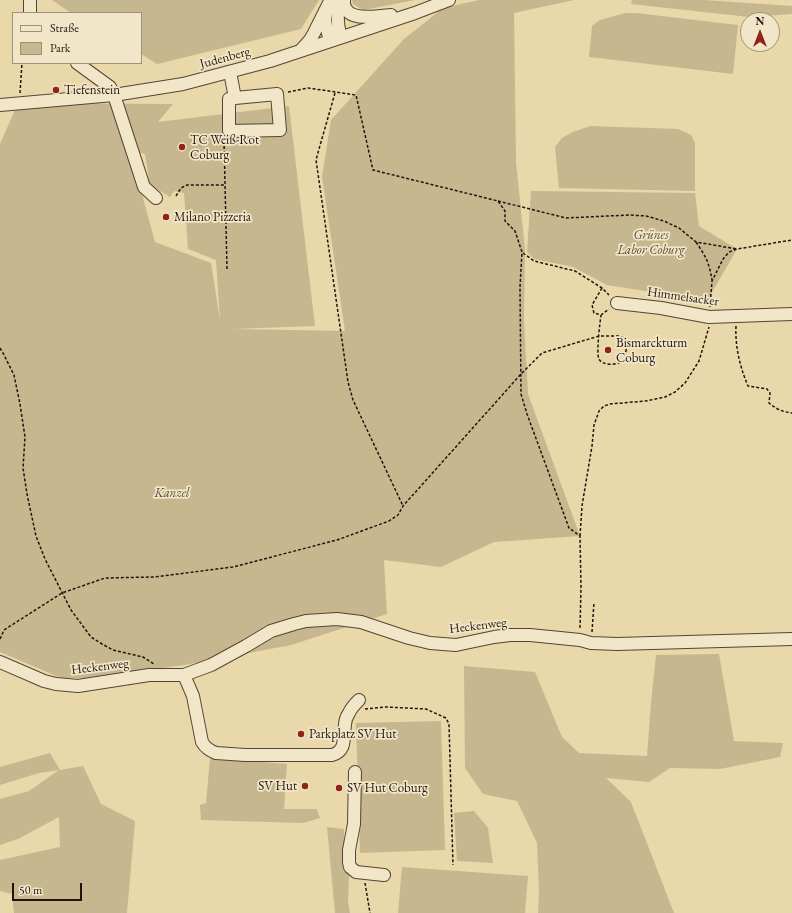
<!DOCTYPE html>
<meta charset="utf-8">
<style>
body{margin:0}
#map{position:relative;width:792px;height:913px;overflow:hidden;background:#e9d8a9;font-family:"EB Garamond",serif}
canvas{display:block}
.legend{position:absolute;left:12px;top:12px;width:130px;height:52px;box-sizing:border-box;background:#f1e6c7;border:1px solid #9e927d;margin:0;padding:5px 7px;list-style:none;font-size:12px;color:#21140f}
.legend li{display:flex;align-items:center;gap:8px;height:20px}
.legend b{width:20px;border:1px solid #9e927d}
.north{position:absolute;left:740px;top:12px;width:40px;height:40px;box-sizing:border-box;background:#f1e6c7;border:1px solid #9e927d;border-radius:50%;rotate:0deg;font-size:11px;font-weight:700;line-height:16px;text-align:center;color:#21140f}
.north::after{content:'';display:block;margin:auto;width:14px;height:18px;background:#8f2418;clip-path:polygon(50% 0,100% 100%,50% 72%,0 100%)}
.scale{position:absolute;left:12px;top:883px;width:70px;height:18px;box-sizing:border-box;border:2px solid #21140f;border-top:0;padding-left:5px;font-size:12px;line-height:14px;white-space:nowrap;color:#21140f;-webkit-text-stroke:3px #f1e6c7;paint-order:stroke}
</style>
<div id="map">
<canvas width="792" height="913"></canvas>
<ul class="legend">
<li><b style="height:5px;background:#f1e6c7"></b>Straße</li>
<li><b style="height:11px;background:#c7b78f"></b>Park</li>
</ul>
<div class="north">N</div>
<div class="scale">50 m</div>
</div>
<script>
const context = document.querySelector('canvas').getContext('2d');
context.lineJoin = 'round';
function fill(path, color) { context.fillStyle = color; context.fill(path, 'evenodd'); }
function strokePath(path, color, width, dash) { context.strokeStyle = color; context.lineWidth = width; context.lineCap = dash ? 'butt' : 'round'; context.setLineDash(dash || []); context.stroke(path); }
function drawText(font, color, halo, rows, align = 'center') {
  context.font = font + ' "EB Garamond",serif'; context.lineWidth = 3.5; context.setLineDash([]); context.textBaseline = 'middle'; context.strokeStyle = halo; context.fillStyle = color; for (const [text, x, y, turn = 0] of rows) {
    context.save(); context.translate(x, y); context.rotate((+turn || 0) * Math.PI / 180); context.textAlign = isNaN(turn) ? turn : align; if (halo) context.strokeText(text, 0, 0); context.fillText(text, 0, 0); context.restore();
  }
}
const green = new Path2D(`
 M52 0H319L301 29 157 64 141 54V13H71Z
 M352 0H415L363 10 353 4Z
 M479 0H574L514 13 516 162 525 249 524 321 528 394 580 536 494 542 441 567 384 560 387 614 291 645 185 665 87 678H61L0 652V144L18 103 173 104 158 122 289 106 315 326 233 329 345 331 322 177 331 120 404 39 443 8ZM130 150 145 154 150 185 170 197 174 191 184 193 188 249 216 260 220 320 211 263 155 242Z
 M632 0H704L792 6V14L749 17 631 4Z
 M625 13H636L738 25 733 74 589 57 592 26 600 20Z
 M590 126 678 129 691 135 695 143V191L559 188 555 147 562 138 573 132Z
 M531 191 695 193 699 226 737 249 707 301 607 285 573 267 534 259 527 252Z
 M719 654 734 741 783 743 780 757 720 769 670 768 649 782 606 778 631 802 674 913H538L539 891 537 843 517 801 483 794 465 768 464 666 535 672 562 737 579 753 647 756 651 703 656 655Z
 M441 721 445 850 360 853 356 723Z
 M50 753 60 770 83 766 101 804 135 821 127 913H14L12 894 0 891V860L60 847 59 817 18 839 0 845V799L29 791 59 770 39 773 0 785V767Z
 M210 758 287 764 284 809H317L320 818 303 823 201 820 200 805 206 803Z
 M474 811 488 828 493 863 457 861 454 813Z
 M327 827 344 829V848L349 874 348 902 350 913H335Z
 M402 867 528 876 525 913H398Z`);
const path = new Path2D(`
 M288 92 308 88 356 95 373 170 498 201 505 211V221L515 231 522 252 520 287 521 394 527 414 569 528 580 536 581 587 580 629
 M20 93 22 63
 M335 93 319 149 316 160 348 382 353 400 403 506
 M224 141 227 269
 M176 196 181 188 187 185H225
 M498 201 566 218 629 215 646 216 664 221 679 228 696 242 737 249
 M696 242C706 257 709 262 712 280
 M523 253 534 261 575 271 602 288 609 295
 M602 288 592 305 594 313 601 315 609 309
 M710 307 712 281 723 259 729 252 737 249 792 240
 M736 326C735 347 740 367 748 386L767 389 770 393 769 403C776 409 783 412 792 413
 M0 348 3 353 14 375 20 404 25 437 23 468 27 494 36 536 45 559 71 610 91 637 102 644 113 650 143 657 154 664
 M580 536 582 506 592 446 594 425 599 411 604 406 610 404 646 401 665 397 675 392 685 383 699 361 709 327
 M592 632 594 602
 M0 639 4 630 62 593 105 578 154 577 233 567 337 540 389 521 398 515 403 506 521 374 542 353 599 336H620L623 338 627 344C626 348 626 355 624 359 620 366 602 366 599 359 596 354 600 322 601 315
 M365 709 386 707 426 709 446 718 449 724 453 865
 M365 883 370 913`);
const minor = new Path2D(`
 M339 0C337 13 337 25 341 37
 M344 0C344 3 344 7 346 9 352 21 380 16 391 15
 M326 11 325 21 330 41
 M30 13V0
 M301 50 310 40 314 33 329 3
 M77 63 110 87 114 95 144 187 156 198
 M230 72 235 98 277 94 280 130 229 131V99L235 98
 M0 105 114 95 183 84 270 61 415 13 449 0
 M617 303 661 308 709 317 792 314
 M0 662 44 681 56 684 78 686 149 675H184L211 665 246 646 271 631 294 624 306 621 337 619 361 622 409 638 430 643 456 645 494 637 510 635H530L580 640 591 643 617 644 792 639
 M184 675 193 696 202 742C205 747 210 751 216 753L245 755H332C347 751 343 737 345 725 345 721 347 716 349 713 351 708 355 704 359 700
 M355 772 354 824 349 850V862L350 867 356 872 384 875`);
const markers = [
 [56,90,4,"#8f2418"],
 [182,147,4,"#8f2418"],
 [166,217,4,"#8f2418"],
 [608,350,4,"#8f2418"],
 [301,734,4,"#8f2418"],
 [305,786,4,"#8f2418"],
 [339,788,4,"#8f2418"]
];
const streetNames = [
 ["Judenberg",225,58,-15],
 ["Himmelsacker",683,297,8],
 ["Heckenweg",478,626,-7],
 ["Heckenweg",100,667,-7]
];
const poiNames = [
 ["Tiefenstein",64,90],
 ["TC Weiß-Rot",190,140],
 ["Coburg",190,155],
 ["Milano Pizzeria",174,217],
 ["Bismarckturm",616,343],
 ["Coburg",616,358],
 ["Parkplatz SV Hut",309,734],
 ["SV Hut",297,786,"right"],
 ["SV Hut Coburg",347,788]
];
const parkNames = [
 ["Grünes",651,235],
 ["Labor Coburg",651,250],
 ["Kanzel",172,493]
];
fill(green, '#c7b78f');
strokePath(minor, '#534536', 14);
strokePath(path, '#21140f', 1.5, [3, 2]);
strokePath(minor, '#f1e6c7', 12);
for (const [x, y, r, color] of markers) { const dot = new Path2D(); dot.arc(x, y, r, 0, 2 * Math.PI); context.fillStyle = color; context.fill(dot); strokePath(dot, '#f1e6c7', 1.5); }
drawText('13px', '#21140f', '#f1e6c7', streetNames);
drawText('13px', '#21140f', '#f1e6c7', poiNames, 'left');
drawText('italic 13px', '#5b4d3c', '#f1e6c7', parkNames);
</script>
